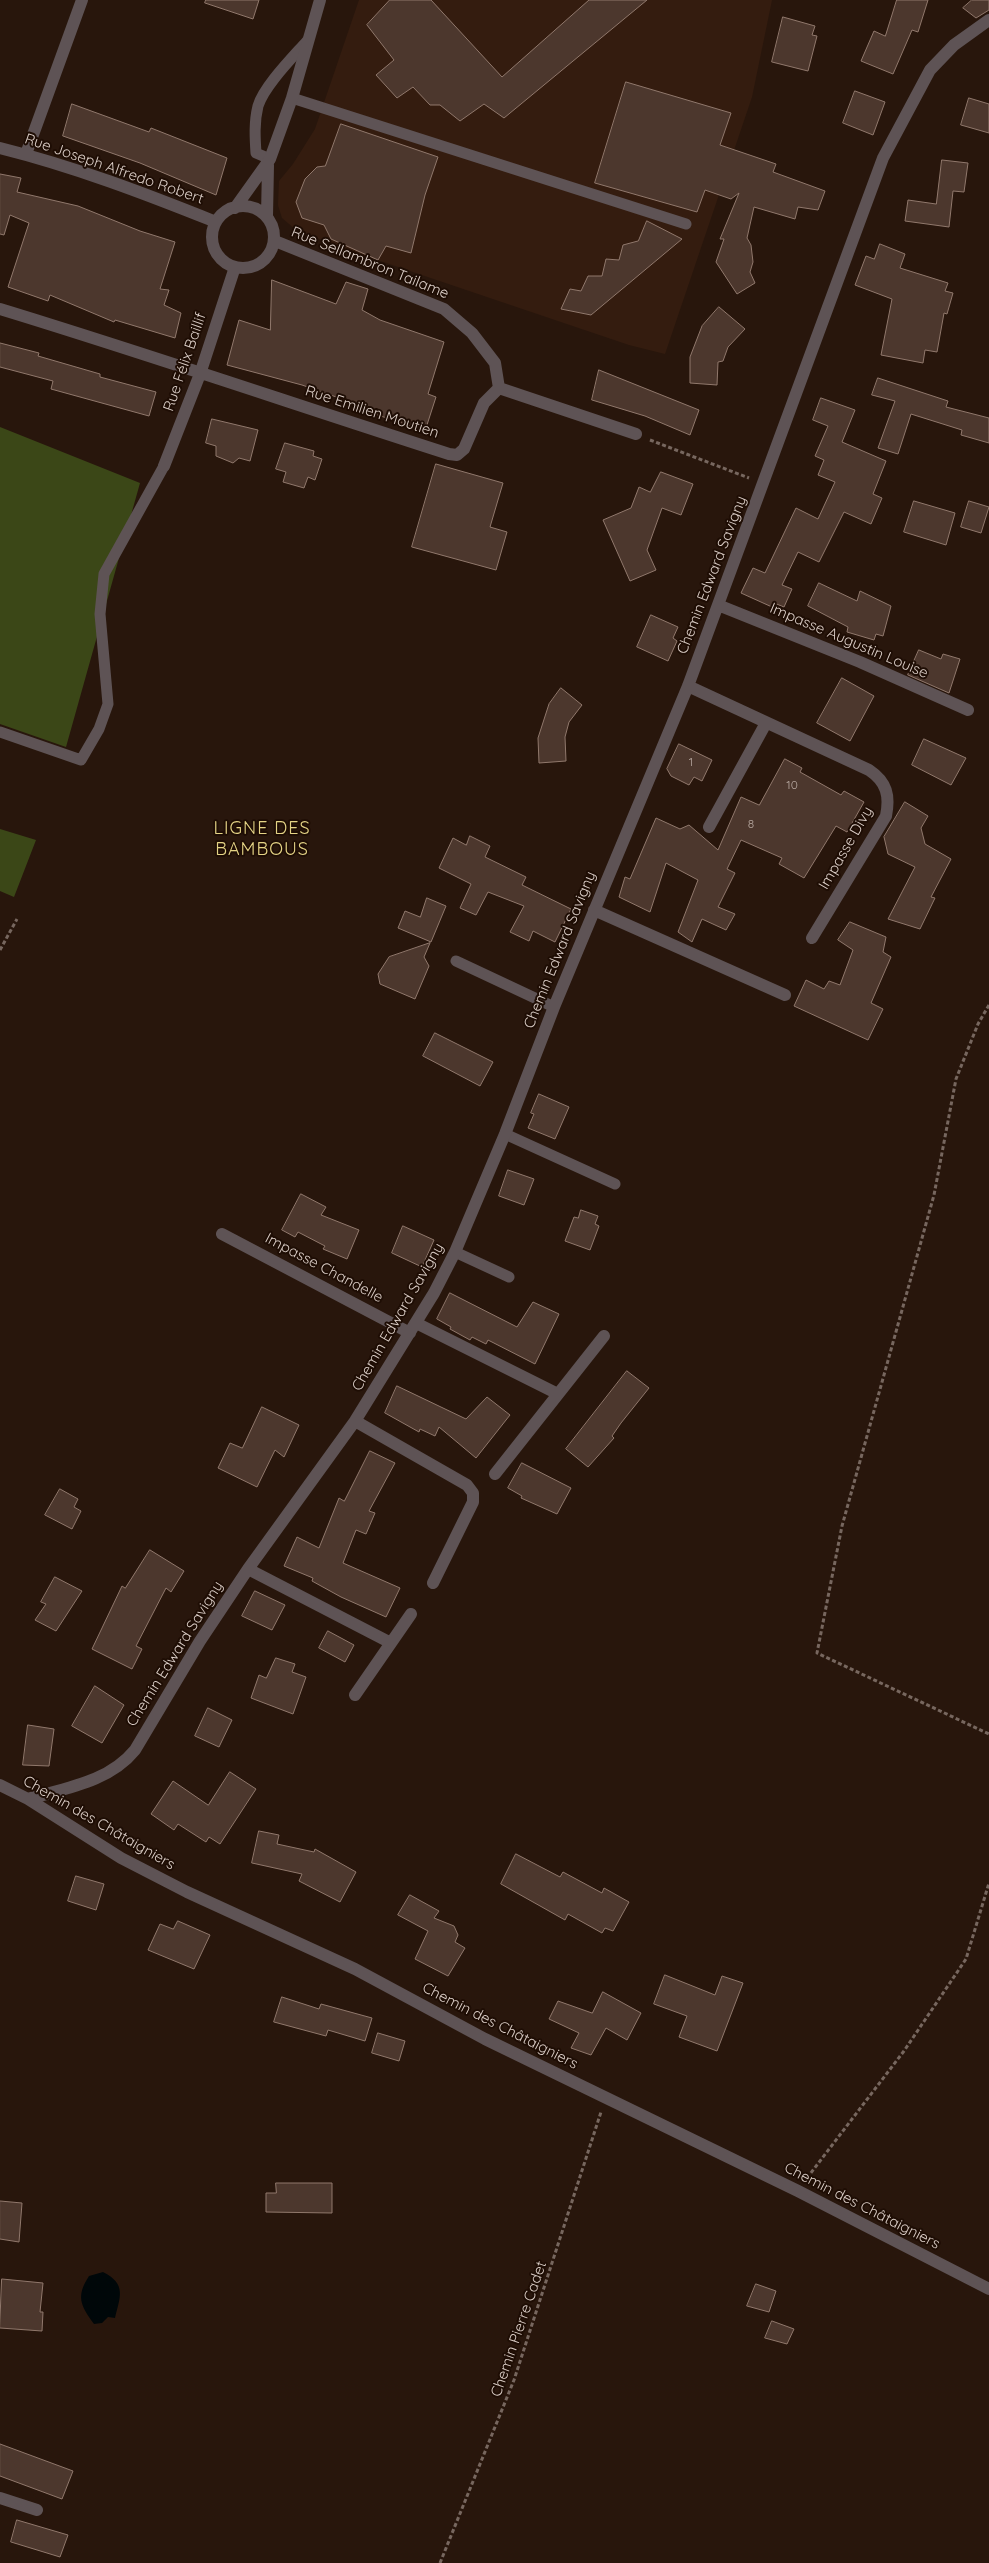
<!DOCTYPE html>
<meta charset="utf-8">
<style>
body{margin:0}
canvas{display:block;background:#28160c}
</style>
<canvas width="989" height="2563"></canvas>
<script>
const context = document.querySelector('canvas').getContext('2d');
context.lineJoin = 'round';
function fill(path, color) { context.fillStyle = color; context.fill(path, 'evenodd'); }
function strokePath(path, color, width, dash) { context.strokeStyle = color; context.lineWidth = width; context.lineCap = dash ? 'butt' : 'round'; context.setLineDash(dash || []); context.stroke(path); }
function drawText(font, color, halo, rows, align = 'center') {
  context.font = font + ' Quicksand,sans-serif'; context.lineWidth = 4; context.setLineDash([]); context.textBaseline = 'middle'; context.strokeStyle = halo; context.fillStyle = color; for (const [text, x, y, turn = 0] of rows) {
    context.save(); context.translate(x, y); context.rotate((+turn || 0) * Math.PI / 180); context.textAlign = isNaN(turn) ? turn : align; if (halo) context.strokeText(text, 0, 0); context.fillText(text, 0, 0); context.restore();
  }
}
const built = new Path2D(`
 M359 0H772L752 97 665 354 629 345 339 247 295 229 282 218 278 205 279 181 293 164 315 129Z`);
const green = new Path2D(`
 M0 427 140 483 66 747 0 724Z
 M0 829 36 840 14 897 0 891Z`);
const water = new Path2D(`
 M103 2272C127 2284 120 2297 115 2318L108 2317 102 2323 94 2324C80 2305 76 2296 89 2276Z`);
const building = new Path2D(`
 M206 0H259L253 19 205 3Z
 M390 0H431L502 77 589 0H647L504 118 484 104 460 121 440 105H430L413 87 397 98 376 75 394 60 367 25Z
 M897 0H928L918 32 912 30 893 74 861 61 874 31 885 36Z
 M972 0H989V10L976 18 963 8Z
 M783 17 815 26 812 35 817 36 808 71 772 62Z
 M626 82 731 113 720 145 776 164 773 172 825 191 818 210 798 207 795 219 754 207 747 238 751 245 753 262 750 272 755 283 737 294 716 262 724 239H720L739 193 731 199 705 190 697 212 595 183Z
 M855 91 885 102 873 135 843 123Z
 M969 98 989 104V133L961 125Z
 M72 104 149 132 151 128 227 158 216 195 140 163 63 136Z
 M341 124 438 157 425 195 411 253 386 246 378 260 331 239 324 225 302 218 296 202 305 179 317 167 325 166Z
 M942 160 968 163 964 192 953 191 949 227 905 221 908 200 936 204Z
 M0 174 21 178 17 192 78 206 140 231 175 242 160 289 169 290 164 305 181 313 175 338 115 320 114 322 50 295 48 301 8 287 29 223 10 215 4 235 0 234Z
 M647 221 682 239 591 315 561 309 570 289 581 291 588 276H602L606 259 619 260 623 245 638 241Z
 M880 244 905 254 900 268 948 283 945 291 953 293 947 314 944 313 937 352 925 350 923 363 881 355 892 299 855 285 866 256 874 259Z
 M272 280 336 304 346 282 368 289 362 310 380 320 444 342 428 394 436 397 425 431 360 409 362 406 302 385 227 365 239 320 270 330Z
 M719 307 745 329 728 347 723 361 718 362 717 385 690 383V357L702 326Z
 M0 343 39 353 38 356 100 374V377L156 392 149 416 51 389 53 381 0 367Z
 M599 370 699 410 690 435 645 416 592 400Z
 M878 378 948 401 946 407 989 418V443L961 435 962 430 911 414 898 454 878 448 895 401 872 395Z
 M821 398 855 410 842 442 886 461 873 494 882 498 871 524 844 512 819 562 798 552 782 585 792 589 784 607 774 603 772 607 741 593 753 568 765 573 796 508 818 519 835 482 818 475 824 460 815 456 828 426 813 420Z
 M212 419 258 430 250 461 239 458 233 463 216 456V446L206 443Z
 M285 443 314 451 313 456 322 459 315 480 308 477 304 488 283 482 286 472 276 469Z
 M436 464 503 483 490 527 507 532 496 570 412 547Z
 M661 472 693 484 681 515 662 508 647 550 656 570 630 581 603 520 631 508 639 487 650 492Z
 M914 501 955 513 946 545 904 532Z
 M969 501 989 507 981 533 961 527Z
 M819 583 857 601 860 591 891 606 883 636 876 634 874 640 847 632 848 627 808 606Z
 M651 615 678 627 673 638 677 641 668 661 637 647Z
 M919 650 941 659 943 654 960 659 949 693 908 675Z
 M842 678 874 696 850 741 817 723Z
 M561 688 582 705 569 722 565 737 566 761 539 763 538 738 549 704Z
 M924 739 966 758 951 785 912 765Z
 M679 744 712 760 702 781 694 777 689 785 671 776 667 769Z
 M785 759 802 768 800 772 841 795 844 791 864 802 847 832 836 826 804 878 779 864 782 858 741 840 727 869 735 873 718 907 735 914 726 930 702 919 692 942 678 932 698 880 666 863 650 912 619 897 625 877 630 879 656 818 680 829 689 825 718 850 741 797 759 805Z
 M905 802 928 816 921 828 925 844 951 859 931 897 935 898 920 929 888 919 915 867 888 854 884 837Z
 M470 836 490 846 485 857 526 877 522 885 571 909 555 942 533 931 529 941 510 932 524 906 488 892 476 915 460 908 471 884 439 868 453 838 466 845Z
 M427 898 446 906 431 942 398 928 405 911 420 917Z
 M850 922 886 937 883 952 891 957 871 1003 883 1009 868 1040 794 1006 806 980 824 989 829 981 840 985 853 950 838 940Z
 M430 943 424 957 429 966 415 999 380 984 378 974 389 957Z
 M435 1033 493 1062 480 1086 423 1056Z
 M539 1094 569 1107 555 1139 528 1128 534 1114 531 1113Z
 M508 1170 534 1179 524 1205 499 1196Z
 M301 1194 326 1207 321 1215 359 1230 347 1259 323 1249 325 1246 298 1232 295 1237 282 1230Z
 M581 1210 598 1216 595 1224 599 1226 590 1250 565 1241 574 1217 578 1218Z
 M403 1226 434 1240 422 1267 392 1253Z
 M450 1293 517 1327 533 1302 559 1314 535 1364 488 1340 486 1344 472 1337 470 1340 450 1329 451 1327 437 1319Z
 M627 1371 649 1388 621 1423 612 1436 614 1438 588 1467 566 1449Z
 M397 1386 466 1419 487 1397 510 1415 476 1458 439 1427 435 1436 420 1429 419 1432 385 1413Z
 M262 1407 299 1425 284 1457 275 1450 257 1487 218 1468 230 1443 242 1448Z
 M370 1451 395 1463 369 1511 375 1513 366 1534 356 1530 343 1563 400 1588 386 1617 341 1597 312 1581 313 1578 284 1566 297 1537 319 1548 339 1498 344 1501Z
 M522 1463 571 1488 557 1514 521 1498 522 1496 508 1488Z
 M60 1489 78 1499 74 1507 81 1511 72 1529 45 1515Z
 M150 1550 184 1571 171 1592 166 1588 136 1646 142 1649 132 1669 92 1649 122 1586 125 1588Z
 M55 1577 82 1591 56 1631 35 1620 46 1604 41 1602Z
 M255 1591 285 1605 272 1630 242 1616Z
 M328 1631 354 1645 345 1662 319 1648Z
 M276 1658 295 1664 292 1672 306 1677 293 1714 251 1698 259 1675 266 1678Z
 M95 1686 124 1705 102 1743 72 1726Z
 M208 1708 232 1720 219 1747 195 1736Z
 M28 1725 54 1729 49 1766 23 1765Z
 M230 1772 256 1789 220 1844 209 1837 206 1842 178 1824 174 1830 151 1814 173 1781 208 1805Z
 M259 1831 279 1835 277 1844 314 1852 315 1849 356 1872 340 1902 299 1881 302 1874 252 1863Z
 M516 1854 560 1877 563 1872 602 1893 604 1888 629 1902 613 1931 605 1928 602 1933 568 1914 565 1920 501 1884Z
 M76 1876 104 1884 96 1910 68 1901Z
 M410 1895 439 1911 434 1918 454 1926 458 1935 455 1942 465 1948 448 1976 415 1959 428 1931 398 1915Z
 M178 1921 210 1935 194 1969 148 1950 160 1924 173 1929Z
 M665 1975 715 1995 722 1976 743 1983 717 2051 679 2037 687 2016 654 2004Z
 M603 1992 641 2013 627 2040 606 2028 591 2055 571 2048 579 2033 549 2019 558 2001 592 2013Z
 M282 1997 319 2009 321 2004 372 2018 365 2041 328 2030 326 2036 274 2022Z
 M378 2033 405 2041 399 2061 372 2053Z
 M276 2183H332V2213L266 2212V2193H276Z
 M0 2201 22 2203 19 2242 0 2239Z
 M2 2279 43 2283 40 2312H43L42 2331 0 2328Z
 M756 2284 776 2291 769 2312 747 2306Z
 M772 2321 794 2329 787 2344 765 2338Z
 M0 2444 73 2471 62 2499 0 2476Z
 M17 2520 68 2535 60 2557 11 2542Z`);
const path = new Path2D(`
 M650 440 749 478
 M0 950 17 919
 M989 1005 978 1024 956 1079 934 1195 842 1526 817 1653 989 1734
 M807 2178 904 2051 966 1959 989 1883
 M440 2563 514 2380 601 2112`);
const lane = new Path2D(`
 M292 98 686 224
 M270 159 256 153C255 138 254 122 258 106 264 86 293 57 307 41
 M0 732 81 760 99 729 108 704 100 614 104 574 164 466
 M456 961 554 1007
 M505 1134 615 1184
 M455 1252 509 1277`);
const street = new Path2D(`
 M0 148C73 166 146 194 216 222
 M26 154 82 0
 M212 237a31 31 0 1 1 62 0a31 31 0 1 1-62 0Z
 M235 208 270 159 292 98 320 0
 M267 216 268 165
 M275 241 444 309 472 333 495 363 499 388
 M0 309C151 355 299 406 449 454L457 455 464 449 484 403 499 388
 M499 388 636 434
 M164 466 200 374 235 267
 M718 605 860 662 968 710
 M688 686 869 770C887 782 890 796 886 816L812 938
 M709 827 766 723
 M594 910 785 995
 M222 1234 410 1333
 M416 1323 558 1394
 M355 1421 467 1485 473 1493V1502L433 1583
 M495 1474 604 1336
 M248 1569 391 1643
 M355 1695 411 1614
 M0 1785 28 1799 121 1858 187 1892 355 1969 485 2039 798 2191 989 2289
 M28 1799C66 1788 109 1782 135 1750L200 1641 248 1569 355 1421 434 1293 455 1252 505 1134 554 1007 688 686 883 158 930 70 954 45 989 20
 M0 2498 37 2510`);
const numberNames = [
 ["1",691,762],
 ["10",792,785],
 ["8",751,824]
];
const streetNames = [
 ["Rue Joseph Alfredo Robert",114,169,19],
 ["Rue Sellambron Tailame",370,263,22],
 ["Rue Félix Baillif",185,362,-71],
 ["Rue Emilien Moutien",372,412,18],
 ["Chemin Edward Savigny",712,575,-69],
 ["Impasse Augustin Louise",849,641,23],
 ["Impasse Divy",846,848,-60],
 ["Chemin Edward Savigny",560,950,-68],
 ["Impasse Chandelle",324,1268,28],
 ["Chemin Edward Savigny",398,1317,-60],
 ["Chemin Edward Savigny",175,1654,-58],
 ["Chemin des Châtaigniers",99,1823,30],
 ["Chemin des Châtaigniers",500,2026,27],
 ["Chemin des Châtaigniers",862,2206,27],
 ["Chemin Pierre Cadet",519,2329,-71]
];
const quarterNames = [
 ["LIGNE DES",262,829],
 ["BAMBOUS",262,850]
];
fill(built, '#341c0f');
fill(green, '#3b4717');
fill(water, '#000709');
fill(building, '#4c372d');
strokePath(building, '#90786c', 1);
strokePath(path, '#77675f', 3, [4, 2.5]);
strokePath(lane, '#5e5355', 11);
strokePath(street, '#5e5355', 12);
drawText('12px', '#b7a8a0', null, numberNames);
drawText('15px', '#dbcec7', '#1e0d04', streetNames);
context.letterSpacing = '1px';
drawText('18px', '#e5d486', '#1e0d04', quarterNames);
context.letterSpacing = '0px';
</script>
